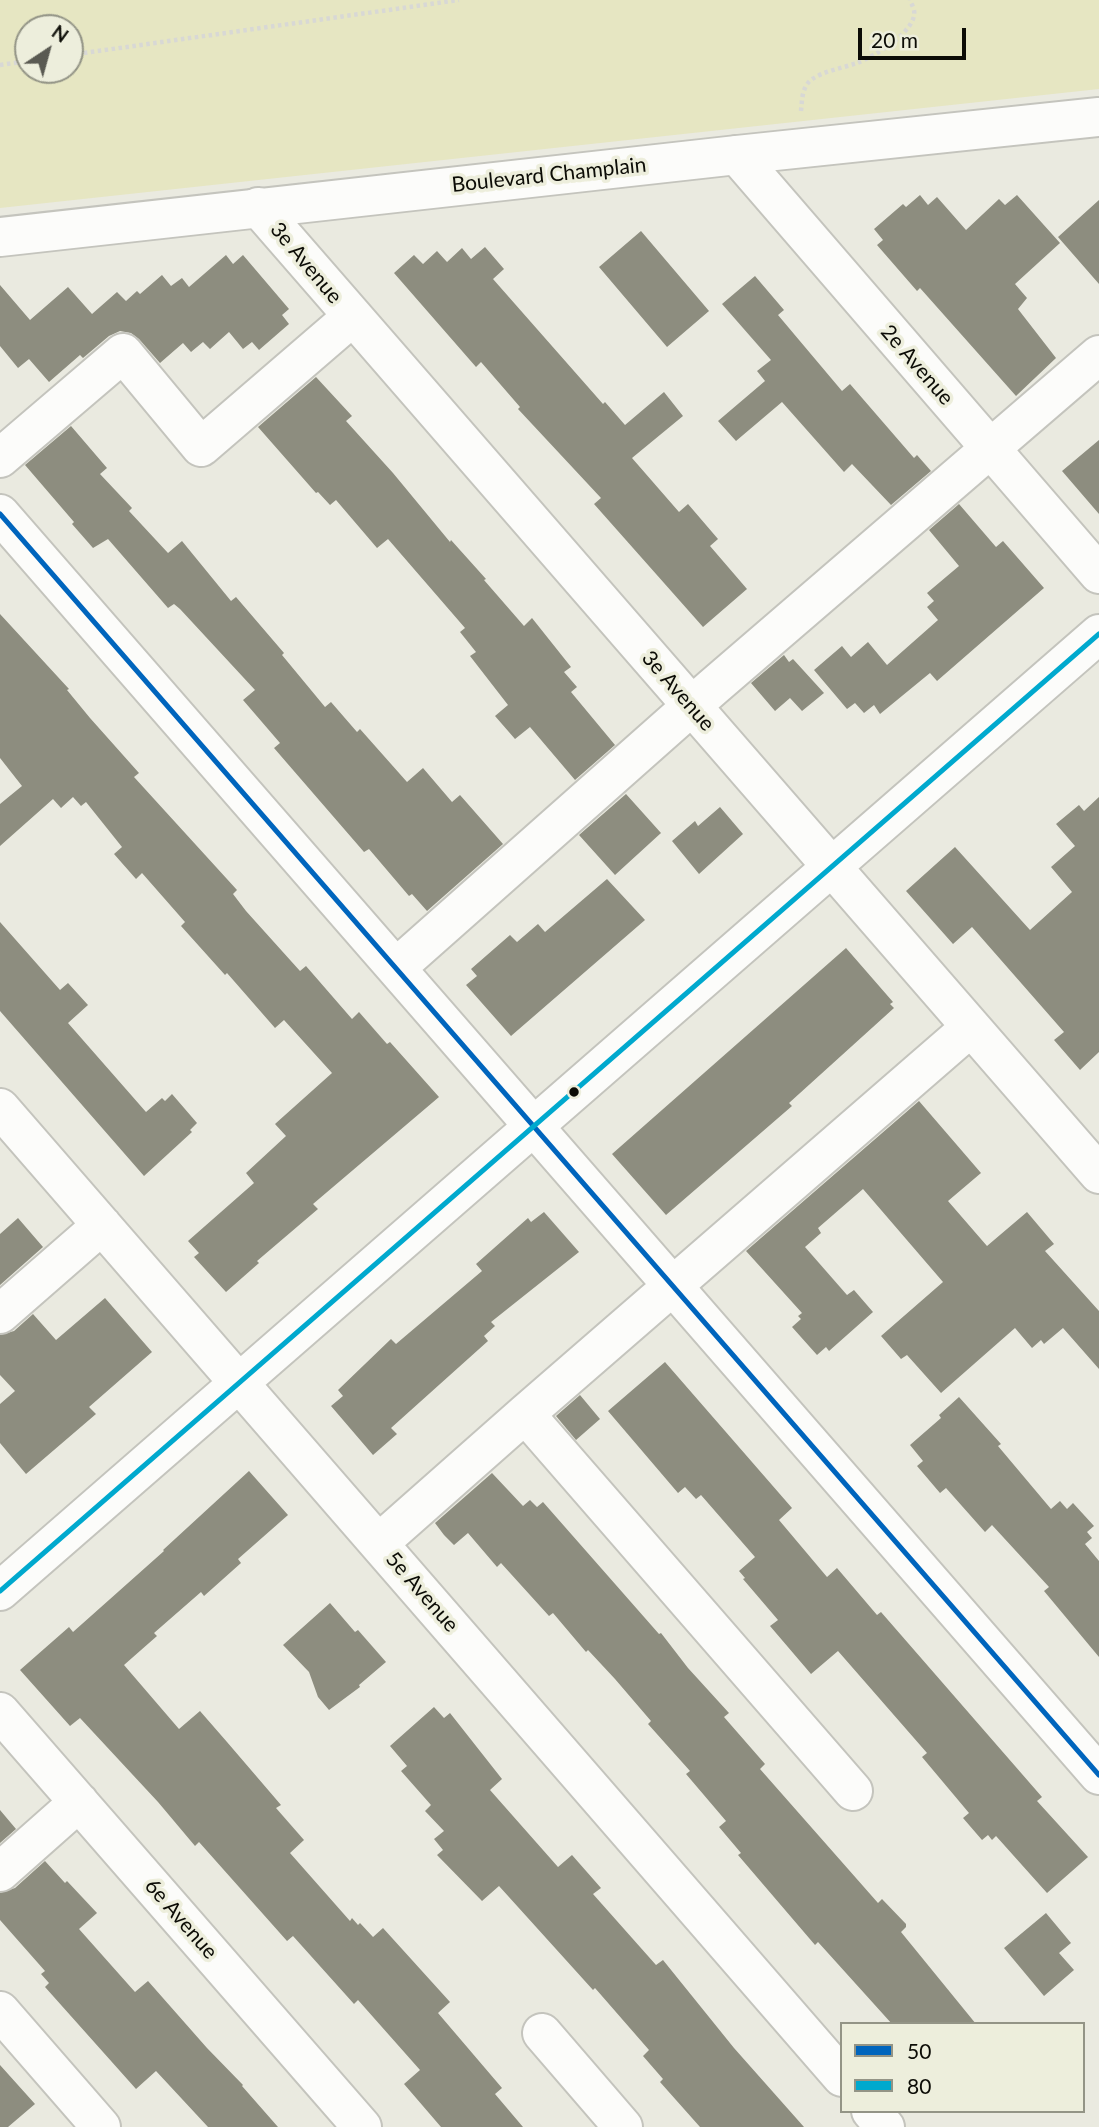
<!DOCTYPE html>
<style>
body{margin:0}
#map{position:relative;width:1099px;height:2127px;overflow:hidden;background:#eaeae0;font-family:Lato,sans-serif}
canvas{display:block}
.legend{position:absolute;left:840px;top:2022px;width:245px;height:91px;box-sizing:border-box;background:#edeedc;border:2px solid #939486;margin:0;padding:9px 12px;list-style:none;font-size:21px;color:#0c0c06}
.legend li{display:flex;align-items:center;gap:14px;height:35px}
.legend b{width:35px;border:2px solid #939486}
.north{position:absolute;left:14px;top:14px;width:70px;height:70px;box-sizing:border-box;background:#edeedc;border:2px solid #939486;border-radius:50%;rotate:36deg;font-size:19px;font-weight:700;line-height:28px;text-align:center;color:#0c0c06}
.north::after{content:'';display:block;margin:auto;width:24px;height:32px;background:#5a5a52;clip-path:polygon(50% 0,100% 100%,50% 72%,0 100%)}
.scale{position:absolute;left:858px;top:28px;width:108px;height:32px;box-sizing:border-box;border:4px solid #0c0c06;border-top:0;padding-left:9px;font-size:21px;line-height:24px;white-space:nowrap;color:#0c0c06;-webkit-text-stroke:5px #edeedc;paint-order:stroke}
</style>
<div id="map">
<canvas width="1099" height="2127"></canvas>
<ul class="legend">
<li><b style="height:9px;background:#0065bd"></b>50</li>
<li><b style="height:9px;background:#00a9ce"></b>80</li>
</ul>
<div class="north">N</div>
<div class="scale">20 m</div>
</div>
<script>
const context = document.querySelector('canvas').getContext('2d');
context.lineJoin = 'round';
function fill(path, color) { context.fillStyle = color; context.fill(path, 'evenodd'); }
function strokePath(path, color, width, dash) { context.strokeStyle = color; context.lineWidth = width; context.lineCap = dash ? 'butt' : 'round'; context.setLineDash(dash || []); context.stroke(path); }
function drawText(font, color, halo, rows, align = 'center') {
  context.font = font + ' Lato,sans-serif'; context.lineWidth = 7; context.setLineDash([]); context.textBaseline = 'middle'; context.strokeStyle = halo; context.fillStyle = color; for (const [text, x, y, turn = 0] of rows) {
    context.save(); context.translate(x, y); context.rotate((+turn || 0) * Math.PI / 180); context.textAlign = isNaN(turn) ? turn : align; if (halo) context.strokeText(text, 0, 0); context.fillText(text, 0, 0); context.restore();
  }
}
const green = new Path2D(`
 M0 0H1099V89L0 208ZM28 28H70V70H28Z`);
const building = new Path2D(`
 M920 195 928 205 937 197 966 230 999 199 1005 205 1017 195 1060 243 1015 284 1027 298 1018 309 1056 358 1016 396 920 288 917 291 877 245 883 240 874 229 903 204 906 207Z
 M1099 200V284L1058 237Z
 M641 231 709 311 667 347 599 267Z
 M485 247 504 269 493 279 603 404 605 402 625 425 664 392 683 416 632 458 679 512 688 504 718 539 710 546 747 589 703 627 594 504 601 498 518 409 520 407 481 362 476 367 394 273 414 255 423 264 437 251 447 262 462 248 471 259Z
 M226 255 233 264 243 255 289 309 282 315 289 324 259 350 252 342 243 349 229 332 210 349 203 342 191 352 183 343 160 363 139 339 131 333 120 331 109 336 83 358 80 355 49 382 29 359 18 368 0 346V285L30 320 68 287 92 314 117 292 126 301 137 291 140 294 162 275 171 286 182 278 189 287Z
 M755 276 784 310 778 315 842 391 850 384 914 458 917 455 931 471 891 505 852 464 844 472 782 402 736 441 718 421 765 381 757 371 771 360 722 304Z
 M316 377 352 416 346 421 393 473 450 542 451 540 486 579 484 580 524 626 532 618 571 667 564 672 577 687 571 692 615 745 575 780 530 727 515 739 495 716 508 705 470 656 476 652 460 632 465 628 388 539 377 548 336 500 330 505 318 492 316 493 258 427Z
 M71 426 107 468 100 474 132 508 129 511 168 553 182 541 231 601 236 597 284 653 282 655 325 707 331 702 357 732 360 729 407 782 423 768 452 802 460 795 503 844 427 911 412 894 409 896 369 849 364 852 274 748 280 743 243 700 255 690 180 609 174 604 168 608 108 539 93 548 72 524 74 522 25 465Z
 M1099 440V514L1062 471Z
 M959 504 996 547 1003 541 1044 588 937 681 930 673 880 714 874 705 864 713 855 703 847 709 814 670 842 646 851 657 868 642 887 665 938 620 927 607 934 601 927 593 959 566 929 530Z
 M0 614 69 689 67 690 90 718 139 773 134 777 237 890 233 894 246 911 300 971 306 966 352 1019 359 1012 387 1044 390 1042 439 1097 313 1204 318 1209 257 1261 259 1263 226 1292 194 1257 199 1253 188 1241 254 1183 246 1173 286 1136 275 1124 332 1073 284 1020 275 1028 227 973 225 975 181 926 185 922 142 873 136 879 114 854 122 847 86 802 81 806 73 797 61 808 53 799 0 846V804L22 786 0 758Z
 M784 655 789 662 793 659 824 693 802 711 790 698 775 711 751 683Z
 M626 794 661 833 615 875 579 835Z
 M1099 797V1052L1080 1070 1054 1040 1064 1032 972 927 953 944 906 891 955 847 1030 930 1072 892 1051 867 1075 846 1056 824 1079 805 1084 811Z
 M720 807 743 834 699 874 672 841 695 821 698 826Z
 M607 879 645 920 511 1036 466 985 477 976 471 969 510 935 517 942 538 924 545 932Z
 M0 922 60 990 68 983 88 1005 68 1023 146 1112 162 1098 165 1101 172 1094 197 1123 190 1130 192 1132 144 1176 0 1011Z
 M846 948 893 1002 890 1004 894 1008 789 1103 792 1106 666 1215 612 1154Z
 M919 1101 981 1173 948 1201 987 1246 1027 1212 1054 1244 1045 1251 1099 1311V1369L1063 1328 1044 1344 1041 1340 1032 1348 1015 1328 941 1393 907 1355 901 1359 881 1336 943 1282 863 1189 818 1228 821 1233 805 1247 847 1295 854 1290 873 1312 829 1351 826 1347 817 1355 792 1327 801 1319 798 1316 802 1313 746 1251Z
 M544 1212 579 1252 491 1322 495 1326 484 1336 488 1341 391 1428 397 1434 373 1455 331 1406 343 1396 338 1390 391 1339 396 1344 482 1271 476 1264 528 1218 531 1222Z
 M18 1218 43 1247 0 1285V1234Z
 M105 1298 152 1352 89 1407 96 1414 26 1474 0 1443V1404L15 1391 0 1375V1335L14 1331 33 1314 56 1340Z
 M665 1362 792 1508 779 1520 827 1577 837 1568 877 1615 881 1612 1042 1797 1037 1801 1088 1857 1047 1893 996 1836 992 1840 988 1835 982 1840 963 1818 969 1813 922 1757 927 1753 838 1651 811 1674 770 1626 778 1620 743 1579 745 1578 739 1571 755 1557 701 1495 696 1499 685 1487 678 1493 608 1411Z
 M580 1395 600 1419 576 1440 556 1416Z
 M959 1397 1001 1444 998 1446 1051 1509 1060 1501 1067 1509 1073 1503 1094 1526 1087 1532 1092 1538 1085 1544 1099 1561V1657L1044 1591 1049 1587 992 1525 985 1532 946 1488 940 1493 917 1466 923 1461 910 1445 941 1418 939 1415Z
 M249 1471 288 1515 238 1559 241 1563 204 1596 201 1592 154 1633 157 1636 124 1665 179 1729 200 1711 227 1742 281 1805 276 1808 304 1840 290 1853 350 1921 352 1918 358 1925 360 1923 373 1937 383 1928 450 2002 438 2013 502 2088 495 2094 523 2127H441L404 2084 420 2070 358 2000 354 2004 293 1936 287 1941 199 1842 195 1846 158 1802 80 1718 70 1726 20 1670 69 1627 73 1632 164 1551 163 1550Z
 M492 1473 523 1506 530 1500 537 1507 543 1502 659 1634 661 1633 688 1668 729 1713 724 1717 765 1764 760 1769 878 1903 882 1899 906 1924V1927L901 1932 976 2024H892L818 1942 815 1945 738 1855 741 1853 719 1827 726 1821 686 1774 690 1771 648 1724 651 1721 615 1679 588 1650 586 1652 553 1613 549 1616 501 1563 497 1567 468 1533 454 1545 444 1535 435 1523Z
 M330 1603 355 1632 358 1630 386 1662 359 1685 360 1687 329 1710 318 1697 309 1672 283 1645Z
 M434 1707 444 1718 450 1713 502 1779 490 1790 558 1867 572 1855 601 1888 593 1894 656 1965 663 1960 734 2048 804 2127H700L660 2082 663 2079 643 2056 649 2050 595 1988 593 1990 499 1886 482 1901 437 1855 443 1850 434 1839 444 1831 425 1811 431 1805 401 1771 407 1766 390 1746Z
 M0 1810 16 1829 0 1843Z
 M45 1861 65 1883 67 1881 97 1913 79 1929 135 1992 148 1981 207 2048 243 2085 242 2086 278 2127H208L156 2071 136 2089 45 1987 49 1983 41 1974 45 1971 0 1920V1893L15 1888Z
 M1046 1913 1071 1943 1059 1953 1074 1970 1044 1996 1004 1948Z
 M0 2065 35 2104 8 2127H0Z`);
const path = new Path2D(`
 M70 55 459 0
 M0 65 28 61
 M801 111C802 100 802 87 811 80 823 71 843 68 857 63 873 57 918 31 914 10 913 6 911 3 910 0`);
const minor = new Path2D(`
 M737 155 1099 574
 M258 207 1099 1174
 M0 458 123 353 201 447 352 317
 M0 514 1099 1775
 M396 968 712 688 1099 355
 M0 1108 842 2077
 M0 1314 102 1225
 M525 1414 853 1791
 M379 1543 525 1414 971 1027
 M0 1591 1099 634
 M0 1712 362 2127
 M0 1872 79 1802
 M0 2011 101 2127
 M542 2033 623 2127
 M871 2111 885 2127`);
const major = new Path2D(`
 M0 237 737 155 1099 117`);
const bus1 = new Path2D(`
 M0 514 1099 1775`);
const bus2 = new Path2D(`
 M0 1591 1099 634`);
const markers = [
 [574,1092,6,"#0c0c06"]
];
const streetNames = [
 ["Boulevard Champlain",549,175,-6],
 ["3e Avenue",306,263,50],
 ["2e Avenue",917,365,49],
 ["3e Avenue",678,691,49],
 ["5e Avenue",422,1592,49],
 ["6e Avenue",181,1919,49]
];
fill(green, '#e6e6c2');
fill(building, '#8d8d7f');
strokePath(minor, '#c4c4bd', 42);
strokePath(major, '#c4c4bd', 42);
strokePath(path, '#d8d8d5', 4.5, [3.5, 3.5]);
strokePath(minor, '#fcfcfa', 38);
strokePath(major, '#fcfcfa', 38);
strokePath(bus1, '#0065bd', 5);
strokePath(bus2, '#00a9ce', 5);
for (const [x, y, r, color] of markers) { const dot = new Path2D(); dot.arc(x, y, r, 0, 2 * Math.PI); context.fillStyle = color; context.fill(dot); strokePath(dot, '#edeedc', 2.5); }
drawText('21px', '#0c0c06', '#edeedc', streetNames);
</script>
